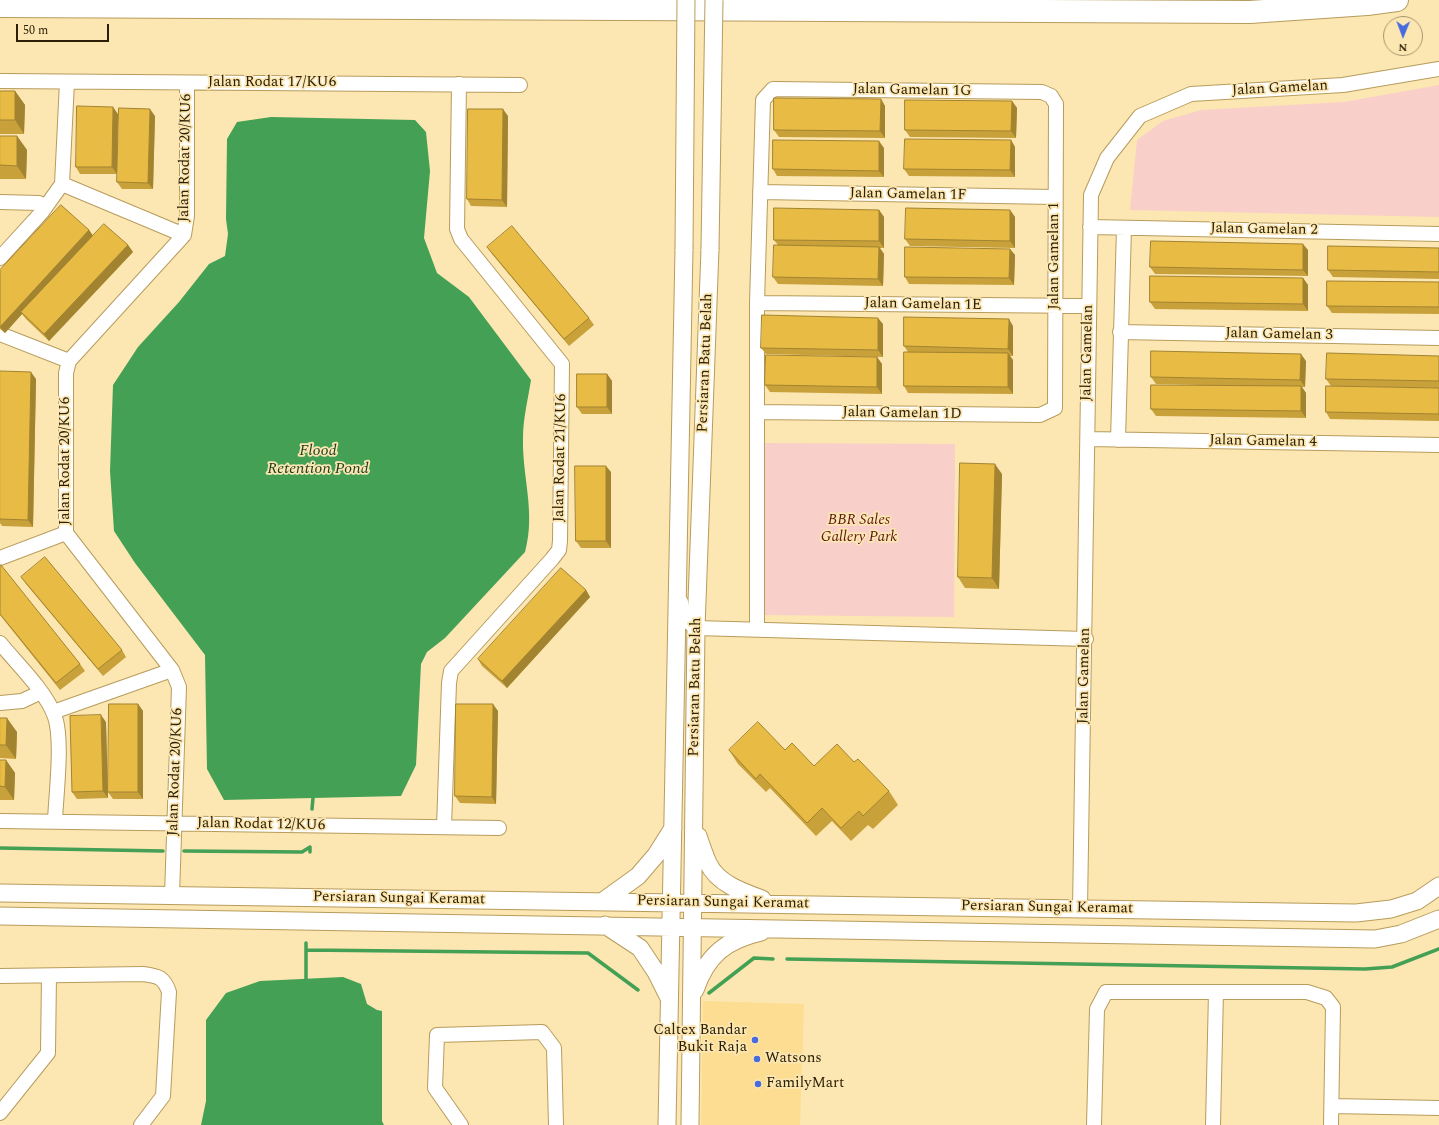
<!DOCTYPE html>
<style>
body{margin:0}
#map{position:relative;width:1439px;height:1125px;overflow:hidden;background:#fce6b2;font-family:Spectral,serif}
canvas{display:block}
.north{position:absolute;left:1383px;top:16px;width:40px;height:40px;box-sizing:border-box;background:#fce6b2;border:1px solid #a8976d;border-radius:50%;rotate:181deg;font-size:11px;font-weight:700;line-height:16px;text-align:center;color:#2b2005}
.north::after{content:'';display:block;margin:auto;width:14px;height:18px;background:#486bde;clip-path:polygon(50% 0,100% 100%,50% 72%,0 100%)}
.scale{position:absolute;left:16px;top:24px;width:93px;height:18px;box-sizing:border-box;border:2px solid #2b2005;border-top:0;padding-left:5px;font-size:12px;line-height:14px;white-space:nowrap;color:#2b2005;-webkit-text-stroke:3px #fce6b2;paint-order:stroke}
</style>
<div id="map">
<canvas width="1439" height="1125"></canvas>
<div class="north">N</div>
<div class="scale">50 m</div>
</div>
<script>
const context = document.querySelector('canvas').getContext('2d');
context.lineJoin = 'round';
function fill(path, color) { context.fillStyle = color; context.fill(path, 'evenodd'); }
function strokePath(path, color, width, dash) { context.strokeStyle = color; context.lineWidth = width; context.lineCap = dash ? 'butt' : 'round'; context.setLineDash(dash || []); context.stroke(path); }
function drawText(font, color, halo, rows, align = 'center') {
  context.font = font + ' Spectral,serif'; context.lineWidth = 3.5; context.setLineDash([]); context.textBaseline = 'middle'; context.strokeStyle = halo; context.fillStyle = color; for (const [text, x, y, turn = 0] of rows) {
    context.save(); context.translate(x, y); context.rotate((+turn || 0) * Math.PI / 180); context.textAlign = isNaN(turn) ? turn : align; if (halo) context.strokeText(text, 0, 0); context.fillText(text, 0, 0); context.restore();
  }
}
const built = new Path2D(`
 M703 1001 804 1004 800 1125H701Z`);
const green = new Path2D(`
 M1439 85V217L1130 210 1137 140 1163 121 1201 110 1344 102Z
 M765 443 955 444 954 617 763 615Z`);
const water = new Path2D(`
 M271 117 415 120 426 132 430 171 424 238 437 273 469 297 531 380C528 399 523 419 523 438 522 477 536 512 525 552L445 638 427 652 421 664 416 765 401 796 224 800 207 769 205 655 135 563 114 531 110 471 113 385 138 347 179 302 209 264 225 256 228 234 226 219 227 139 237 122Z
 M343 977 361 984 367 1004 377 1010 382 1011V1121L384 1125H201L206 1101V1020L226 993 260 981Z`);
const stream = new Path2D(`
 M312 809 313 798
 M0 848 163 851
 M184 851 302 852 310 847V852
 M306 950V943
 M787 959 1365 969 1392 967 1439 949
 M306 979V950L588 953 638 990
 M709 993 754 958 773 959`);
const minor = new Path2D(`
 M0 81 520 85
 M62 184 184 235
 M760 192 1055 197
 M0 202 39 203 45 208
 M1090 227 1439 234
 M0 258 42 212 62 184 67 82
 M757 303 1089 306
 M1120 332 1439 338
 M0 334 69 361
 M757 412 1040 415 1055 408 1056 104 1051 96 1042 92 773 89 763 100 757 303V629
 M1088 439 1439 445
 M1118 440 1124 228
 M0 558 66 533
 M681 602C683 614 685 621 696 628L1086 639
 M0 643C17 664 46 691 55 717 63 741 56 794 55 821
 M0 703 22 701 41 692
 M53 712 172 670
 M0 821 499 828
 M444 827 449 683 451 671 552 559 559 550 560 541 562 364 461 239 457 229 459 84
 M172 895 179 687 172 670 66 533V373L69 361 184 235 187 216V83
 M1080 909 1091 195 1107 158 1140 116 1191 94 1343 85 1439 69
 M0 976 143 974C158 976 164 977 169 992L163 1096 141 1125
 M1332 1106 1439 1108
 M0 1113 48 1053 49 976
 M461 1125 435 1088 437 1035 542 1032 554 1048 556 1125
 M1094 1125 1097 1009 1106 992H1307L1326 998 1333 1007 1331 1125
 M1213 1125 1216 992`);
const tertiary = new Path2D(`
 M698 836C701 845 704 854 708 863 717 883 742 892 762 899
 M0 893 1356 913 1391 909 1417 901 1439 886
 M602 902 638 876 656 855 673 828
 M0 916 1375 939 1401 934 1439 919
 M605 925 640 948 656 972 668 996
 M695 990C707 955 726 940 761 932
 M667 1125 684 249
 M690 1125 696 628 710 249`);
const motorway = new Path2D(`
 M0 6 1250 12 1367 4 1397 0`);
const tertiaryBridge = new Path2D(`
 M684 249 686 0
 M710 249 714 0`);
const wall = new Path2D(`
 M0 91H15L25 105 24 134H0Z
 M881 99 885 106V138L779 137 774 130Z
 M1012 101 1017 108 1016 138 910 137 905 130Z
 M118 114 117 174H80L76 167Z
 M155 116 153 189H122L117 182Z
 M508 116 507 207 471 206 467 199Z
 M0 136H17L27 150 26 179H0Z
 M1011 140 1015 147V177L909 176 904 169Z
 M884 148V177L777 176 773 169Z
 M879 210 884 217V248H880L884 254 883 286 778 284 773 277 778 245 774 240Z
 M1010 210 1015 217V248L910 246 905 239Z
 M89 230 93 236 128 245 133 252 49 341 26 319 22 314 5 333 0 329V270Z
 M487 247 589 318 594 325 569 346 492 254Z
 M1439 248V279L1333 277 1328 270Z
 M1010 249 1015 255 1014 285 909 284 905 277Z
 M1308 250V276L1155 274 1150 267Z
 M1303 278 1308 285V311L1155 309 1150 302Z
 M1439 282V314L1332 313 1327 306Z
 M883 324V357L766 354 761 348Z
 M1013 326V356H1010L1013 360V394L908 393 904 386 908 352 904 346Z
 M1439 356V388L1331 386 1326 379Z
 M877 357 882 364V394L770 392 765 385Z
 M1306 361 1305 387H1302L1306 393V418L1156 416 1151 409 1241 386 1156 384 1151 377Z
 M607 374 612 381V414H582L577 407Z
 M36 379 33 527 2 526 0 523V393Z
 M1439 388V421L1330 419 1326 412Z
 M611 472V548H581L576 541Z
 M1002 474 999 589 965 588 958 577Z
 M0 566 80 664 85 671 60 690 0 615Z
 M21 577 122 650 126 657 103 676 26 584Z
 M586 590 590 597 507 688 482 666 478 659Z
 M138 704 143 711V799H113L108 792Z
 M498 711 496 804 460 803 455 796Z
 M0 718 17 732 16 759 0 758Z
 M106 722 108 798 77 799 72 792Z
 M729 750H785L814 766 854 762 889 791 898 805 873 829 868 825 851 841 832 821 816 836 770 788 766 792 738 764Z
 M0 760H6L15 773 14 800H0Z`);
const shadedWall = new Path2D(`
 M15 91 25 105 24 134 15 120Z
 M881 99 885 106V138L880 131Z
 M1012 101 1017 108 1016 138 1011 131Z
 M113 107 118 114 117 174 112 167Z
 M150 109 155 116 153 189 148 183Z
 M503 109 508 116 507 207 502 200Z
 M17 136 27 150 26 179 17 166Z
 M1011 140 1015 147V177L1010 170Z
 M879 141 884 148V177L879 171Z
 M879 210 884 217V248L879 241Z
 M1010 210 1015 217V248L1010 241Z
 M89 230 94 237 21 312 22 314 5 333 0 327Z
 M1303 244 1308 250V276L1303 270Z
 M128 245 133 252 49 341 44 334Z
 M879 247 884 254 883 286 878 279Z
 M1010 249 1015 255 1014 285 1009 278Z
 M1303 278 1308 285V311L1303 304Z
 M878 318 883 324V357L878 350Z
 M1009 319 1013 326V356L1008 349Z
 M1008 353 1013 360V394L1008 387Z
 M1301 354 1306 361 1305 387 1300 380Z
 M877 357 882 364V394L877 387Z
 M31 372 36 379 33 527 28 520Z
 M607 374 612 381V414L607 407Z
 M1301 386 1306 393V418L1301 411Z
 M995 464 1002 474 999 589 992 578Z
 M606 466 611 472V548L606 541Z
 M586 590 590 597 507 688 502 681Z
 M138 704 143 711V799L138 792Z
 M493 704 498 711 496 804 492 797Z
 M101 715 106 722 108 798 103 791Z
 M7 718 17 732 16 759 6 745Z
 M6 760 15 773 14 800 5 787Z`);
const building = new Path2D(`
 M0 91H15V120H0Z
 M774 98 881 99 880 131 774 130Z
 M905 100 1012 101 1011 131 905 130Z
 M77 106 113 107 112 167H76Z
 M119 108 150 109 148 183 117 182Z
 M468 109H503L502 200 467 199Z
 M0 136H17V166L0 165Z
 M905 139 1011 140 1010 170 904 169Z
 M773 140 879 141V171L773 169Z
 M61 205 89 230 0 327V270Z
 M774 208 879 210V241L774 240Z
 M906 208 1010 210V241L905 239Z
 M104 224 128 245 44 334 21 312Z
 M512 226 589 318 564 339 487 247Z
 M1151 241 1303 244V270L1150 267Z
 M774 245 879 247 878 279 773 277Z
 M1328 246 1439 248V272L1328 270Z
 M905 247 1010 249 1009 278 905 277Z
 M1150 276 1303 278V304L1150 302Z
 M1327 281 1439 282V307L1327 306Z
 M762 315 878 318V350L761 348Z
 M904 317 1009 319 1008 349 904 346Z
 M1151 351 1301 354 1300 380 1151 377Z
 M904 352 1008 353V387L904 386Z
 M1327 353 1439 356V381L1326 379Z
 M766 355 877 357V387L765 385Z
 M0 371 31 372 28 520 0 519Z
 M577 374H607V407H577Z
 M1151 385 1301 386V411L1151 409Z
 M1326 386 1439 388V414L1326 412Z
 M960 463 995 464 992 578 958 577Z
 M575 466H606V541H576Z
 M45 557 122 650 98 669 21 577Z
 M1 565 80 664 56 683 0 614V566Z
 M561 568 586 590 502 681 478 659Z
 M109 704H138V792H108Z
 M456 704H493L492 797 455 796Z
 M101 715 103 791 72 792 70 716Z
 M0 718H7L6 745H0Z
 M758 722 785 750 792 743 814 766 837 744 854 762 858 759 889 791 863 816 859 811 841 828 822 808 807 823 760 774 756 779 729 750Z
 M0 760H6L5 787 0 786Z`);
const markers = [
 [755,1040,4,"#486bde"],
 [757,1059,4,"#486bde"],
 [758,1084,4,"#486bde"]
];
const streetNames = [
 ["Jalan Rodat 17/KU6",272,83],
 ["Jalan Gamelan",1280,89,-3],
 ["Jalan Gamelan 1G",912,91,1],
 ["Jalan Rodat 20/KU6",186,158,-89],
 ["Jalan Gamelan 1F",908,195,1],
 ["Jalan Gamelan 2",1264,230,1],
 ["Jalan Gamelan 1",1055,256,-90],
 ["Jalan Gamelan 1E",923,305,1],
 ["Jalan Gamelan 3",1279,335,1],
 ["Jalan Gamelan",1088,353,-89],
 ["Persiaran Batu Belah",706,363,-88],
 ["Jalan Gamelan 1D",902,414,1],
 ["Jalan Gamelan 4",1263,442,1],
 ["Jalan Rodat 21/KU6",561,458,-89],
 ["Jalan Rodat 20/KU6",66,461,-90],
 ["Jalan Gamelan",1085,676,-89],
 ["Persiaran Batu Belah",696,687,-89],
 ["Jalan Rodat 20/KU6",176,772,-88],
 ["Jalan Rodat 12/KU6",261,825,1],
 ["Persiaran Sungai Keramat",399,899,1],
 ["Persiaran Sungai Keramat",723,903,1],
 ["Persiaran Sungai Keramat",1047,908,1]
];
const parkNames = [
 ["BBR Sales",859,521],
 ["Gallery Park",859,538]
];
const poiNames = [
 ["Caltex Bandar",747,1031,"right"],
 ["Bukit Raja",747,1048,"right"],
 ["Watsons",765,1059],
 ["FamilyMart",766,1084]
];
const waterNames = [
 ["Flood",318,452],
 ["Retention Pond",318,470]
];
fill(built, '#fcdd92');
fill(green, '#f9cfc9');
fill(water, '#43a055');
strokePath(stream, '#43a055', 3.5);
strokePath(minor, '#b79c5c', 16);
strokePath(tertiary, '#b79c5c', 19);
strokePath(motorway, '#b79c5c', 24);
strokePath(minor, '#fff', 14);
strokePath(tertiary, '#fff', 17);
strokePath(motorway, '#fff', 22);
strokePath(tertiaryBridge, '#b79c5c', 19, []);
strokePath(tertiaryBridge, '#fff', 17);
fill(wall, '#c8a13a');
fill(shadedWall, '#a28330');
fill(building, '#e8bb44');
strokePath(building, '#a28330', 1);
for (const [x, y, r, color] of markers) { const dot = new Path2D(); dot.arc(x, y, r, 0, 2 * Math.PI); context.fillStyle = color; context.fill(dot); strokePath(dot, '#fce6b2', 1.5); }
drawText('15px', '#2b2005', '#fce6b2', streetNames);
drawText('italic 15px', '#5d1713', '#fce6b2', parkNames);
drawText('15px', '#2b2005', '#fce6b2', poiNames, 'left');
drawText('italic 16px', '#173d1e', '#fce6b2', waterNames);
</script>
